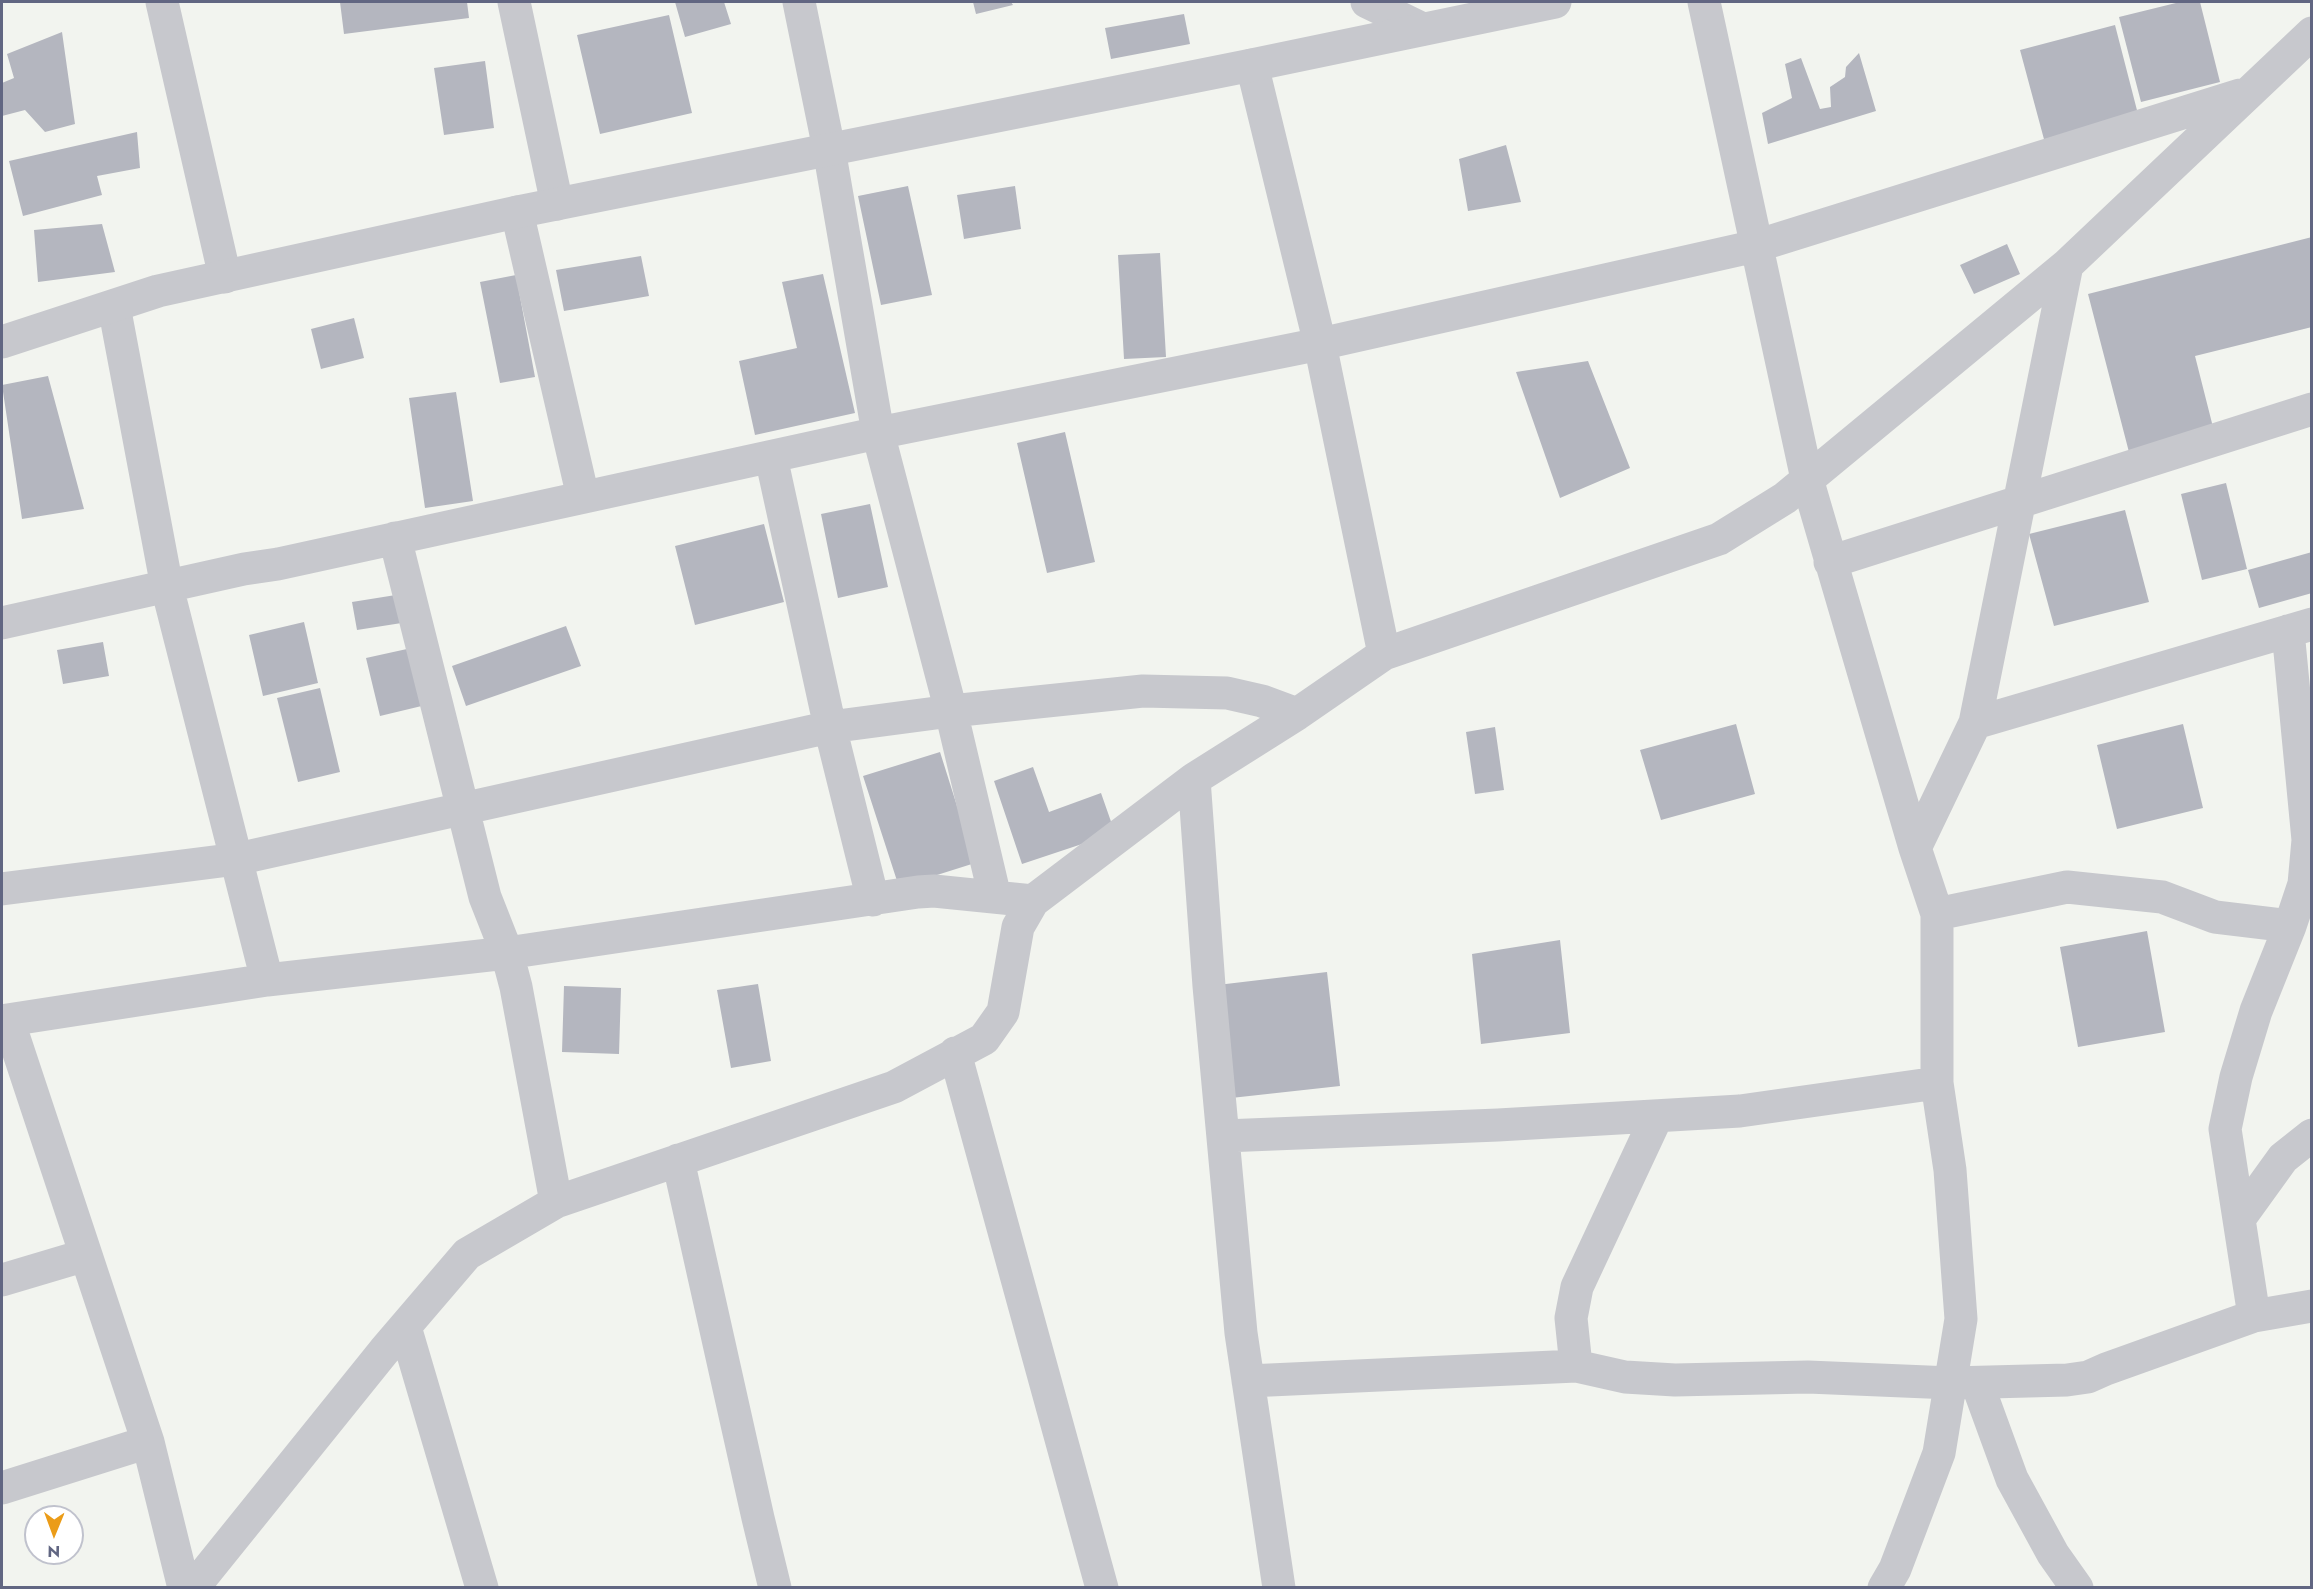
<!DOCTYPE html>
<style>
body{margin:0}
#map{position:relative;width:2313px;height:1589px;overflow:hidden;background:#f2f4ef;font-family:Jost,sans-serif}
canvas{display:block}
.frame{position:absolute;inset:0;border:3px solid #616682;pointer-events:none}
.north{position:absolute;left:24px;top:1505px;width:60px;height:60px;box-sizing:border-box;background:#fff;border:2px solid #c0c2cd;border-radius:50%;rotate:181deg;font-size:16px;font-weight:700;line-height:24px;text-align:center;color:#616682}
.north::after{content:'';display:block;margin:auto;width:21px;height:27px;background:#eb9c18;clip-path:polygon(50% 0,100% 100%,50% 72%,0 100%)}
</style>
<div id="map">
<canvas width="2313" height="1589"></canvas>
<div class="frame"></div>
<div class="north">N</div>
</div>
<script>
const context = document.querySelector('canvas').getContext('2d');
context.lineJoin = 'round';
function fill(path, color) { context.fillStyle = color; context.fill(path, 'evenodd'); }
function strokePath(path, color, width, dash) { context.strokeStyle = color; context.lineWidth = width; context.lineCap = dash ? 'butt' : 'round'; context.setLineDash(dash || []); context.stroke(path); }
const building = new Path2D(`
 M340 2H467L469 18 344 34Z
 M675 2H724L731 24 685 37Z
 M973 2H1011L1013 5 976 14Z
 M2180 2H2200L2220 82 2141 102 2119 17Z
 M1184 14 1190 44 1111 59 1105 28Z
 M669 15 692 113 600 134 577 35Z
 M2115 25 2139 118 2045 143 2020 50Z
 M62 32 75 124 45 132 25 110 2 116V83L14 78 7 54Z
 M1859 53 1876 111 1768 144 1762 113 1792 98 1785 64 1801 58 1820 109 1831 107 1830 87 1845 77 1846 67Z
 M485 61 494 128 444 135 434 68Z
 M137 132 140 168 97 176 102 195 23 216 9 161Z
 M1506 145 1521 202 1468 211 1459 159Z
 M908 186 932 295 881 305 858 196Z
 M1015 186 1021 229 964 239 957 195Z
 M102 224 115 272 38 282 34 230Z
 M2312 237V327L2195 356 2215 435 2130 456 2088 294Z
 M2007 244 2020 274 1974 294 1960 265Z
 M1160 253 1166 357 1124 359 1118 255Z
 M641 256 649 296 564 311 556 270Z
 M823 274 855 413 755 435 739 361 797 348 782 282Z
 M516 275 535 377 500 383 480 282Z
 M354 318 364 358 321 369 311 329Z
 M1588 361 1630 468 1560 498 1516 372Z
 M48 376 84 509 22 519 2 385Z
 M456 392 473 501 425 508 409 398Z
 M1065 432 1095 562 1047 573 1017 443Z
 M2226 483 2247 569 2202 580 2181 494Z
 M870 504 888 587 838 598 821 514Z
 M2125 510 2149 602 2054 626 2029 534Z
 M764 524 784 602 695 625 675 546Z
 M2312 552V593L2259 608 2248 570Z
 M402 594 408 622 357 630 352 602Z
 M304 622 318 683 263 696 249 635Z
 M566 626 581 666 466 706 452 666Z
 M103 642 109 676 63 684 57 650Z
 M416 647 430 704 380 716 366 658Z
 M320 688 340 772 298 782 277 698Z
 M1736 724 1755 794 1661 820 1640 750Z
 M2183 724 2203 808 2117 829 2097 745Z
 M1495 727 1504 790 1475 794 1466 732Z
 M940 752 975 863 899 887 863 776Z
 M1033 767 1049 812 1101 793 1115 833 1022 864 994 781Z
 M2147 931 2165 1032 2078 1047 2060 947Z
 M1560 940 1570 1033 1481 1044 1472 954Z
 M1327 972 1340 1086 1222 1099 1209 986Z
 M758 984 771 1061 731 1068 717 990Z
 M564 986 621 988 619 1054 562 1052Z`);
const minor = new Path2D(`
 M162 2 225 277
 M514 2 557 204
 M799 2 829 149 878 433 951 711 995 897
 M1367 2 1423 29
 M1704 2 1807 479 1915 848
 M1252 65 1320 344 1384 654
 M517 212 583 497
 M114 306 167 587 267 980
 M771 457 830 727 873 900
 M395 538 485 897 507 953 516 987 556 1202
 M1830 562 2312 409
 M2 623 244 569 278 564 878 433 1320 344 1756 246 2240 95
 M1975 723 2312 624
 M1194 779 1209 986 1241 1333 1279 1588
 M2 889 237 859 830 727 951 711 1143 691 1227 693 1262 701 1297 714
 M1937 914 2067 887 2162 897 2215 917 2290 926
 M8 1020 148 1442 184 1588
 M2 1021 267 980 507 953 918 892 934 891 1033 901
 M955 1053 1102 1588
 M1224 1136 1498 1125 1740 1111 1937 1083
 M678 1160 758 1518 775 1588
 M2239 1219 2283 1158 2312 1135
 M2 1280 86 1255
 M2254 1316 2225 1129 2236 1077 2256 1011 2290 926 2304 884 2308 840 2288 631
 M405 1327 482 1588
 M1576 1366 1571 1318 1577 1287 1657 1116
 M1248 1381 1576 1366 1625 1377 1675 1380 1808 1377 1951 1383 2067 1380 2088 1377 2106 1369 2254 1316 2312 1306
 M1977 1383 2012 1479 2053 1554 2077 1588
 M2 1488 148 1442
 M193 1588 384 1351 467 1254 556 1202 894 1087 984 1039 1003 1012 1018 927 1033 901 1194 779 1297 714 1384 654 1719 539 1785 498 2067 265 2312 33
 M1884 1588 1895 1569 1939 1453 1961 1319 1950 1170 1937 1083V914L1915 848 1975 723 2067 265`);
const tertiary = new Path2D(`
 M2 342 158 291 517 212 1252 65 1555 2`);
fill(building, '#b4b6bf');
strokePath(minor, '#c7c8cd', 33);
strokePath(tertiary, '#c7c8cd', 33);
</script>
